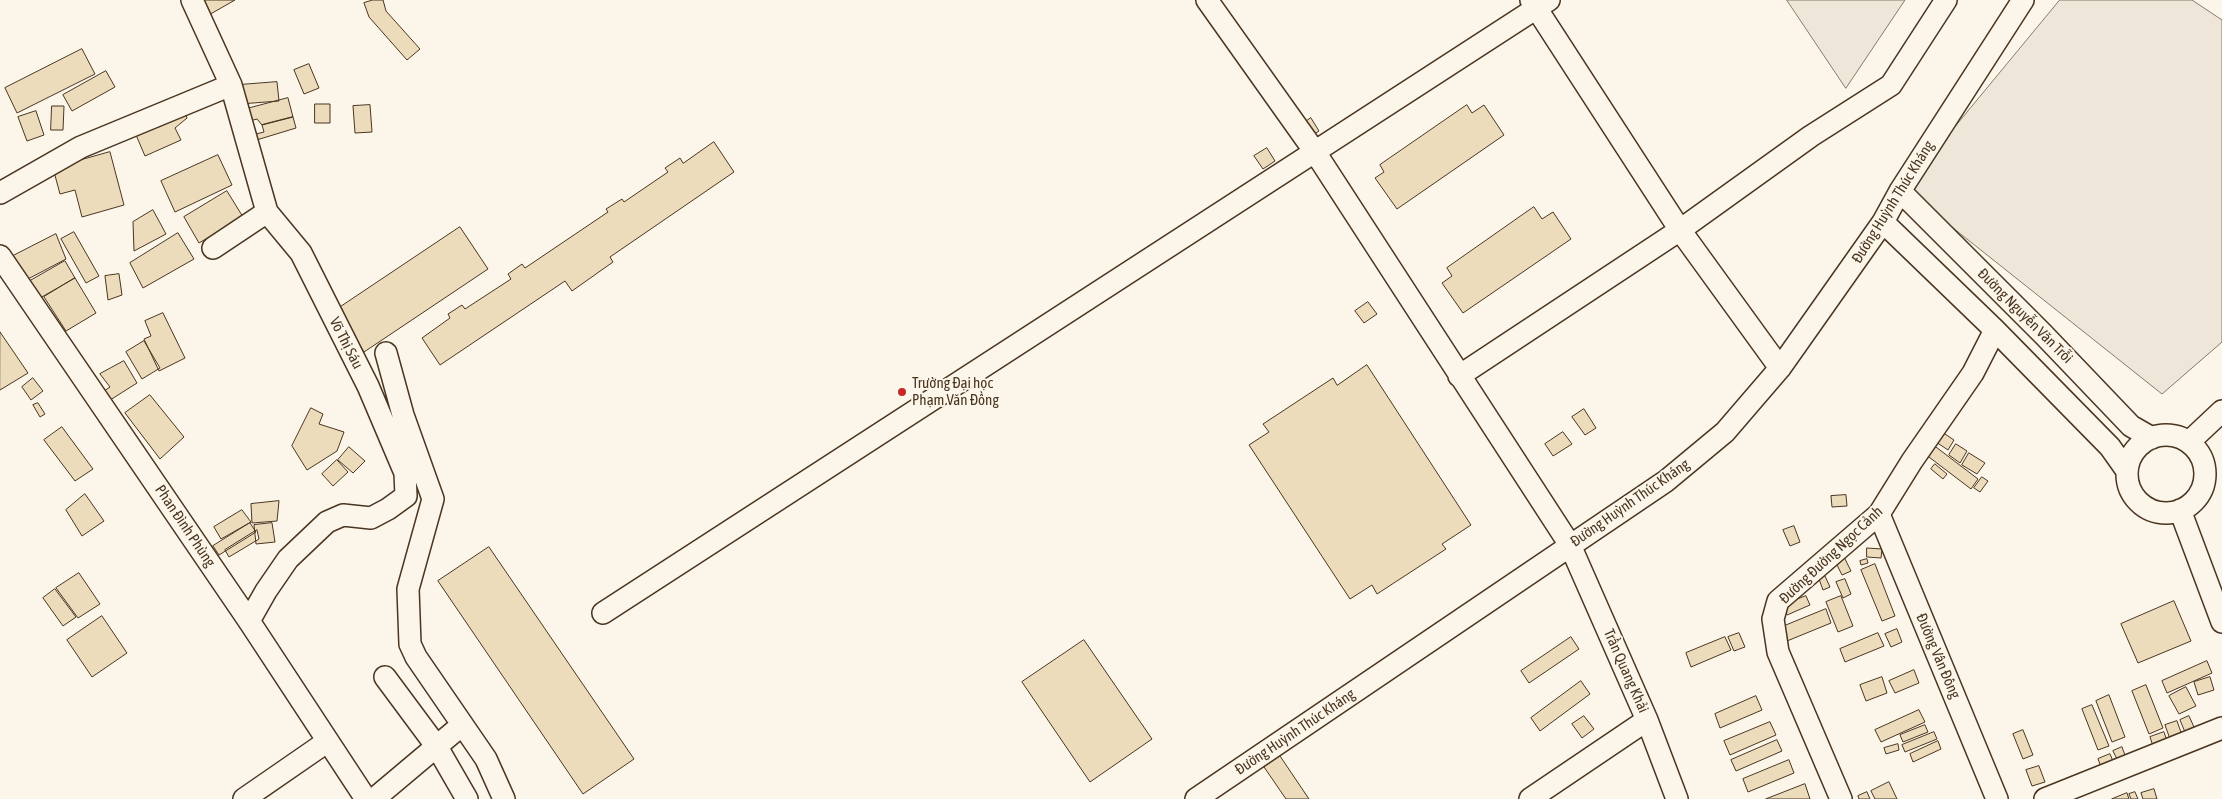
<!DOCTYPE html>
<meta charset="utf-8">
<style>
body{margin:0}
canvas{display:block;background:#fbf6e9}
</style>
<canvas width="2222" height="799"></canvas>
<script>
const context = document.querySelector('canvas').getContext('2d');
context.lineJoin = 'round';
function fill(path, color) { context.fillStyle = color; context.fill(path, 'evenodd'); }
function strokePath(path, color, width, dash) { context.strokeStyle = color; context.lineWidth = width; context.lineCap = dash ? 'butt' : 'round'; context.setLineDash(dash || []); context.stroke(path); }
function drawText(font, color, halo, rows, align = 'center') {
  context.font = font + ' "Asap Condensed",sans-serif'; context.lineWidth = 4; context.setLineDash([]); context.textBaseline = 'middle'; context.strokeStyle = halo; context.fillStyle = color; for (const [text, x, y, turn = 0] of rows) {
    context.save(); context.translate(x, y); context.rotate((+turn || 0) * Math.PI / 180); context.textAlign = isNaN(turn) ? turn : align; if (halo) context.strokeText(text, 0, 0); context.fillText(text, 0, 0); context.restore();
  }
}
const green = new Path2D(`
 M1787 0H1905L1846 88Z
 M2060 0H2192L2222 20V342L2162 394 1904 189Z`);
const building = new Path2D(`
 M201 0H235L207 16Z
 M373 0H383L386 11 420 49 407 60 369 17 364 3Z
 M82 49 95 74 17 113 5 88Z
 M309 64 319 88 304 94 294 70Z
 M106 71 115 87 72 111 63 95Z
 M277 82 279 101 240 104 239 85Z
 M288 98 293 117 262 125 257 119 242 123 239 111Z
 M315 104H330V123H315Z
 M370 105 372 132 355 133 353 106Z
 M1467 105 1472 113 1484 105 1504 135 1397 209 1375 178 1384 172 1380 165Z
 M52 106H64L63 130H51Z
 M183 107 187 118 175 128 181 140 145 156 133 128Z
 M36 111 44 135 27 141 18 117Z
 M293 117 296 128 250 142 248 136 264 132 262 125Z
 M1311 118 1319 131 1306 139 1298 127Z
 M714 142 734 172 610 257 613 262 572 291 565 281 440 365 422 338 450 318 448 314 462 305 465 309 511 279 508 274 522 264 525 268 608 212 606 209 622 199 624 202 668 172 665 168 680 158 683 163Z
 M1267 148 1275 161 1263 169 1254 156Z
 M110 152 124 205 82 217 75 190 60 194 53 168Z
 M218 155 232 185 175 212 161 181Z
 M227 191 243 217 199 243 184 217Z
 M1534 207 1542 219 1553 212 1571 239 1463 313 1442 283 1452 276 1447 268Z
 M153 210 166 234 134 251 133 222Z
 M460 227 488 269 364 352 336 310Z
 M74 232 99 276 86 283 61 239Z
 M178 233 194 259 143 288 130 263Z
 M56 234 66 259 26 280 13 256Z
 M65 261 75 278 40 298 30 281Z
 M119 274 122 295 108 300 105 276Z
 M75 278 96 313 66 331 44 297Z
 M1368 302 1377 314 1364 323 1355 311Z
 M163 313 185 358 159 371 144 339 151 336 145 321Z
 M0 332 28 373 0 390Z
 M144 341 160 368 142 379 126 352Z
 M124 361 137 383 107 402 101 393 110 387 100 374Z
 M1367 365 1471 525 1442 544 1446 549 1377 594 1372 585 1350 599 1249 445 1269 432 1263 424 1333 378 1337 385Z
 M33 378 43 391 31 400 22 387Z
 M150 395 184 437 160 459 125 413Z
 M38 403 45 414 40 417 33 405Z
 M311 408 323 414 319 424 344 432 337 451 307 470 292 446Z
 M1584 409 1596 428 1585 435 1572 417Z
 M62 427 93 469 75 481 44 440Z
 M1936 428 1954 440 1948 450 1930 438Z
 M1563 432 1572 444 1553 456 1545 444Z
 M1932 444 1978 479 1971 489 1925 454Z
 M1956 444 1967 451 1960 463 1949 455Z
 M349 447 365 461 353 473 338 460Z
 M1969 453 1985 463 1977 474 1962 465Z
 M337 460 348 472 333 486 322 474Z
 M1935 464 1947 474 1943 479 1931 469Z
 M1982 477 1988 481 1980 492 1974 488Z
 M85 494 104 521 82 536 66 510Z
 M1846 495 1847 506 1832 507 1831 496Z
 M279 501 277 521 252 523 251 504Z
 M242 510 251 522 221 539 214 527Z
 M250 523 256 532 219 555 213 546Z
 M272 523 275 542 256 544 254 525Z
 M1794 526 1800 542 1790 546 1783 530Z
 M257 530 259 539 229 557 225 550Z
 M489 547 634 759 583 794 438 581Z
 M1867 548 1882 549 1881 558 1867 557Z
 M1842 553 1851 571 1842 575 1833 557Z
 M1867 559 1868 563 1861 565 1860 561Z
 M1875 564 1895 616 1882 621 1861 570Z
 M79 573 100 604 78 618 56 588Z
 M1825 576 1830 587 1823 590 1819 579Z
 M1845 579 1851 594 1843 598 1836 582Z
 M55 589 76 617 63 626 43 598Z
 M1806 596 1810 605 1787 615 1783 605Z
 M1841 596 1853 626 1838 632 1826 602Z
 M2174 601 2191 641 2138 663 2121 624Z
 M1826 609 1831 623 1787 641 1782 627Z
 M102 616 127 653 92 677 67 640Z
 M1897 629 1902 642 1891 647 1885 634Z
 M1739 633 1745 647 1734 651 1728 637Z
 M1878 633 1884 646 1845 662 1840 649Z
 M1571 637 1579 649 1529 683 1521 671Z
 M1725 637 1731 650 1691 667 1686 653Z
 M1084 640 1152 739 1090 782 1022 682Z
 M2207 661 2212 673 2167 693 2162 681Z
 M1914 670 1919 683 1895 693 1889 681Z
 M1882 677 1887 693 1866 701 1860 685Z
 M2210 677 2214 690 2198 695 2194 682Z
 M1581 681 1590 694 1540 731 1531 718Z
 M2146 685 2163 728 2149 734 2132 691Z
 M2186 687 2196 706 2179 714 2169 696Z
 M2109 695 2125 737 2112 742 2096 701Z
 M1756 696 1762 710 1720 728 1715 714Z
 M2092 705 2109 746 2098 750 2082 709Z
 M1919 710 1925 722 1881 742 1875 730Z
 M1584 716 1594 729 1582 738 1572 724Z
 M2189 716 2194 727 2185 732 2180 720Z
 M2177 721 2182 735 2170 739 2165 725Z
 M1770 722 1776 735 1730 755 1724 741Z
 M1925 725 1928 732 1903 742 1900 735Z
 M2023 730 2033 755 2023 759 2013 734Z
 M1934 732 1937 739 1905 752 1902 745Z
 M2164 732 2167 741 2153 746 2150 737Z
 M1777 740 1782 751 1736 771 1731 760Z
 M1938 741 1941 749 1913 762 1910 754Z
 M1898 744 1899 750 1886 754 1884 748Z
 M2122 747 2126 758 2118 761 2113 751Z
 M2110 754 2113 761 2101 767 2098 759Z
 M1280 756 1309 799H1286L1264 767Z
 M1789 760 1794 773 1748 792 1743 779Z
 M2039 766 2045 782 2032 786 2026 770Z
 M1889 782 1897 799H1875L1871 791Z
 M1805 784 1810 799H1766Z
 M2154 789 2157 799H2143L2141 793Z
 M1867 792 1870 799H1859L1858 796Z
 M2135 792 2138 799H2131L2129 794Z
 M2127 793 2129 799H2112Z`);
const minor = new Path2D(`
 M192 0 231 85 267 212 301 253 368 386 405 473 406 496 388 509 371 518 343 515 327 522 288 559 266 591 249 621
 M1207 0 1315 152 1570 545 1647 720 1677 799
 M1531 0 1680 230 1780 368
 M1900 191 2044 335 2131 426 2152 438
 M0 193 81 147 231 85
 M1883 222 1995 330 2110 447 2127 471
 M213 248 267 212
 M0 256 249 621 366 799
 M386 353 403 415 433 499 408 589 410 644 416 657 486 759 504 799
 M1459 376 1680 230 1811 136 1891 85 1946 0
 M2127 474a39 39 0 1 1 78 0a39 39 0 1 1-78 0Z
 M2189 442 2222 411
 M2180 510 2222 622
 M1879 514 1997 799
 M603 613 1549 0
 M385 677 437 747 467 799
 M244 799 328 741
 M374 799 462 725
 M1196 799 1666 481 1725 432 1780 368 1883 222 1900 191 2023 0
 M1530 799 1647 720
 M1841 799 1778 652 1773 619 1778 601 1879 514 1912 461 1973 373 1995 330
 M2045 799 2222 728`);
const markers = [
 [902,392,5,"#c62828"]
];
const streetNames = [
 ["Đường Huỳnh Thúc Kháng",1893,202,-58],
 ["Đường Nguyễn Văn Trỗi",2025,316,45],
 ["Võ Thị Sáu",346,343,63],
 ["Đường Huỳnh Thúc Kháng",1630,503,-35],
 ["Phan Đình Phùng",185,526,56],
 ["Đường Đường Ngọc Cảnh",1831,555,-43],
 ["Đường Vân Đông",1938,656,67],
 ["Trần Quang Khải",1626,671,66],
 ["Đường Huỳnh Thúc Kháng",1295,732,-34]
];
const poiNames = [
 ["Trường Đại học",912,383],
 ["Phạm Văn Đồng",912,400]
];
fill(green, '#ede6d9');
strokePath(green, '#887966', 1);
fill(building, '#ecdcbc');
strokePath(building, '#4a3520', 1);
strokePath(minor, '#4a3520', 24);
strokePath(minor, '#fbf6e9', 21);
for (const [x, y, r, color] of markers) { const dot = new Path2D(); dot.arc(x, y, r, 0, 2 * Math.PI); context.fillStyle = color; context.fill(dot); strokePath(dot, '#fbf6e9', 2); }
drawText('15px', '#4a3520', '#fbf6e9', streetNames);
drawText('15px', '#4a3520', '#fbf6e9', poiNames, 'left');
</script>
